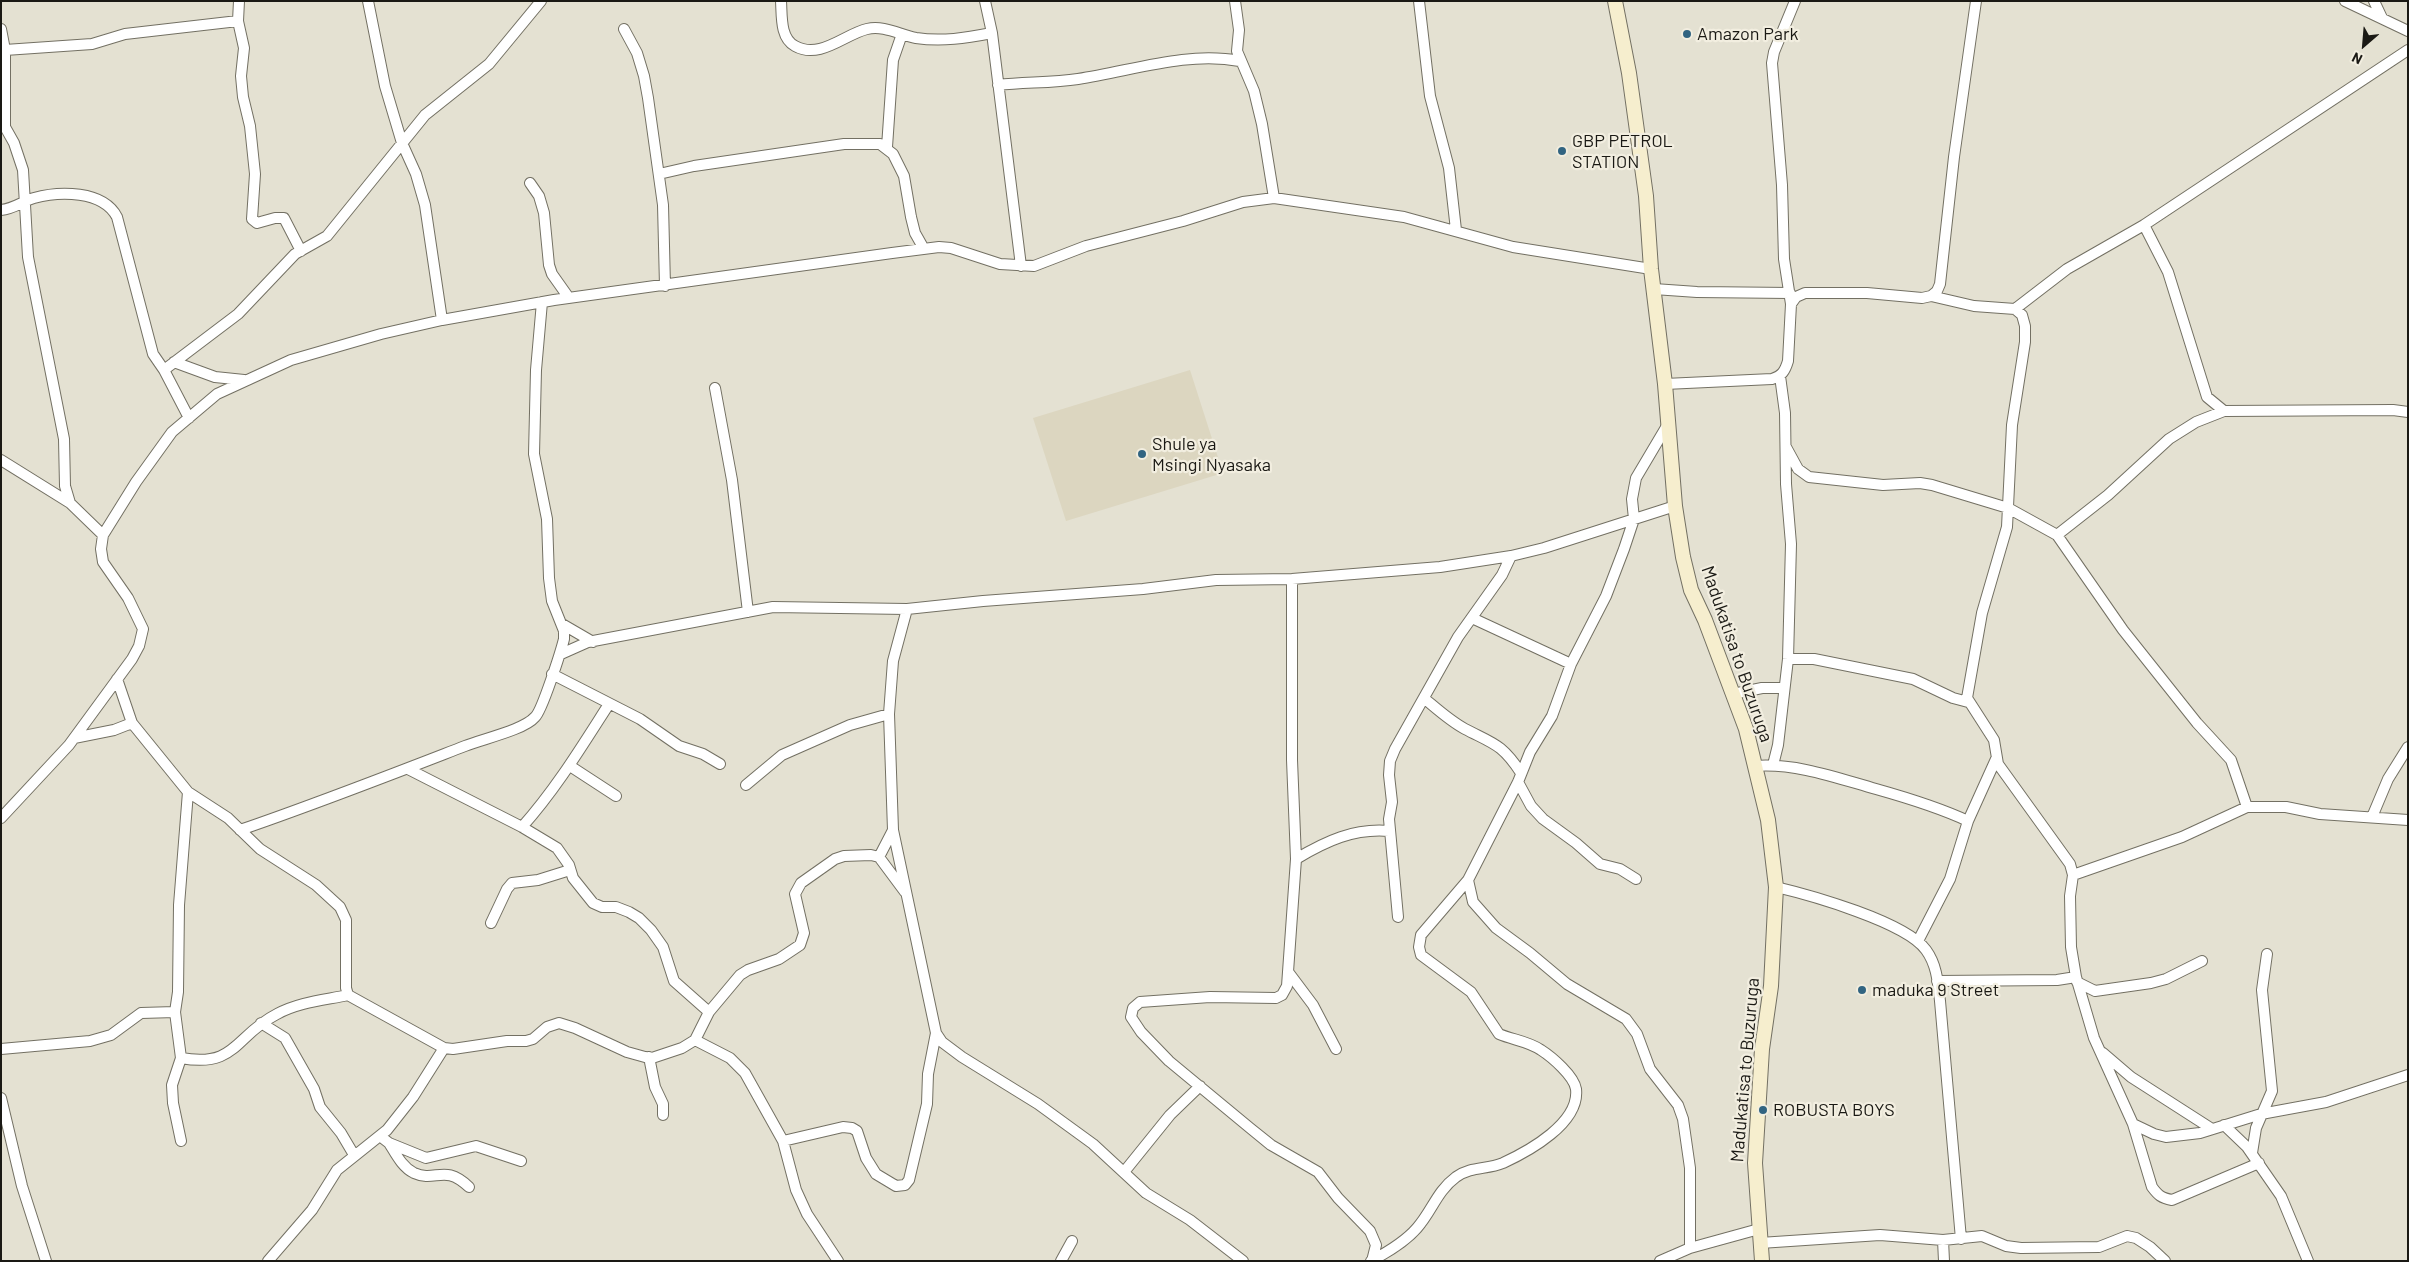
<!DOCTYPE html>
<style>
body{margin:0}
#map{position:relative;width:2409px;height:1262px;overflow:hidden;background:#e4e1d2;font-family:Barlow,sans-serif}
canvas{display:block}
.frame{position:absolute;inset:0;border:2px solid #1a1914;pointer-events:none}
.north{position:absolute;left:2339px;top:20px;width:50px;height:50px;-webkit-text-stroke:4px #f2eee0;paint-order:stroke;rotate:207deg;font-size:14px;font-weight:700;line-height:20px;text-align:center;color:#1a1914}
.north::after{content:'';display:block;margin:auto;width:18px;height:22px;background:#1a1914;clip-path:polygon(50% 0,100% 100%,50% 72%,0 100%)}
</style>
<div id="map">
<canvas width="2409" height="1262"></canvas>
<div class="frame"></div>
<div class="north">N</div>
</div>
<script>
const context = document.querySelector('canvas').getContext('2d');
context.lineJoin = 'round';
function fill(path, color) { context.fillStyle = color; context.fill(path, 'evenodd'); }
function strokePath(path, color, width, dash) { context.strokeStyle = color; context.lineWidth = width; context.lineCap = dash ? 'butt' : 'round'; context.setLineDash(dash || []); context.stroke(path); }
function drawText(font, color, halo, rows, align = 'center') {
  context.font = font + ' Barlow,sans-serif'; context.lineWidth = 4.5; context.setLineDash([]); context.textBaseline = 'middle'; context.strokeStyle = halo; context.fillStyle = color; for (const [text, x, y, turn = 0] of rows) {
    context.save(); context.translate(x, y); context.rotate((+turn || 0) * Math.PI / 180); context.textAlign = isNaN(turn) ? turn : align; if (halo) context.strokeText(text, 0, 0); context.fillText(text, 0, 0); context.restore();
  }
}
const built = new Path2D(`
 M1190 370 1223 473 1066 521 1033 418Z`);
const minor = new Path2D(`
 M239 1 238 21 244 48 241 76 243 97 250 126 255 174 252 219 257 223 275 218H284L301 251
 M368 1 385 86 402 143 416 174 425 205 442 320
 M781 1C782 16 780 38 795 46 820 60 845 34 867 29 884 25 900 35 916 38 942 42 966 38 992 33
 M985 1 992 33 1021 266
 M1235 1 1239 30 1237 51 1254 91 1262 124 1274 198
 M1419 1 1430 96 1449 168 1456 230
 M2345 1 2408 31
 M2374 1 2382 18
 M1 29 5 50V127L14 143 23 170 28 257 64 439 65 486 70 503
 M624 29 637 53 644 76 648 98 663 205 665 286
 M5 50 92 44 125 34 238 21
 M998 85C1025 82 1052 83 1078 79 1132 71 1186 51 1240 61
 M887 147 893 60 902 34
 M659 174 694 166 844 144H880L893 154 904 176 911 217 915 233 924 249
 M530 183 539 196 544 213 549 265 552 274 569 298
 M1 210C14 209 23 201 34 198 59 191 103 190 117 217L153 354 164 370 189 418
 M2144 225 2168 272 2207 397 2224 411
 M1654 289 1697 292 1790 293
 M1931 296 1974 306 2015 309 2022 315 2025 326V342L2012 425 2007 527 1982 613 1967 698 1994 740 1998 764 2070 864 2073 875 2070 896 2071 947 2076 977 2094 1038 2133 1124 2154 1134 2166 1137 2200 1133 2261 1114 2326 1102 2408 1075
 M1791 304 1784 259 1782 185 1772 63 1774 52 1795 1
 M2015 309 2067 269 2144 225 2408 50
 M174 362 215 377 244 380
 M164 370 238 314 295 254 327 236 425 115 489 64 541 1
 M1665 384 1772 379C1782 376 1785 371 1788 361L1791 304 1796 297 1805 293H1867L1922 298 1931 296 1937 291 1940 284 1954 157 1976 1
 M715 388 732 480 748 612
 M1786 447 1798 469 1809 477 1883 485 1920 483 1932 485 2008 508 2057 535 2123 630 2197 723 2231 760 2247 807
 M1 460 70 503 103 535
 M2057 535 2108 495 2169 439 2196 422 2224 411 2393 410 2408 412
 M1292 579V760L1296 859 1287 986 1282 995 1276 998 1210 997 1140 1002 1133 1008 1131 1017 1141 1032 1169 1061 1250 1128 1271 1145 1318 1172 1338 1198 1370 1231 1376 1245 1372 1261
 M907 609 893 661 889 714 893 830 936 1033 942 1042 962 1057 1038 1104 1093 1144 1146 1193 1190 1220 1243 1261
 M1472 618 1571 664
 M562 624 593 642
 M561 654 588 642 773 607 907 609 983 601 1143 589 1216 580 1292 579 1440 567 1511 556 1544 548 1675 506
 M1788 659H1814L1913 679 1953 698 1968 702
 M552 674 640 719 679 746 703 754 720 764
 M117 679 132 723 188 792 228 818 260 849 316 885 340 907 346 920V988L348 995 444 1048 453 1049 507 1041H526L533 1039 547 1027 559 1023 575 1028 627 1052 645 1057 652 1058 682 1048 695 1040 709 1012 740 975 748 970 779 959 800 945 804 933 795 894 801 883 835 859 844 856 871 855 879 857 905 892
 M1733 694 1762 688H1784
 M1425 699C1437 709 1450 721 1465 729 1494 744 1502 744 1521 773
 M74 738 114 730 132 723
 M1773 765 1778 745 1788 659 1791 544 1786 484 1785 413 1780 376
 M570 766 616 796
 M1755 766C1797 763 1837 778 1876 789 1908 798 1938 807 1968 821
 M408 769 522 827 557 848 569 865 573 878 593 903 602 907H616L629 912 639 918 651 930 663 947 674 981 709 1012
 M1518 782 1531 806 1543 819 1576 843 1600 864 1620 869 1636 879
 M746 785 782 755 850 725 889 714
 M2372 817 2388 779 2408 747
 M1 818 69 745 132 659 139 646 143 629 128 598 103 562 101 549 103 535 136 482 172 432 217 394 291 360 381 334 442 320 554 300 892 253 939 247 951 248 1000 264 1034 266 1086 246 1183 221 1243 202 1274 198 1404 217 1513 247 1651 269
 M522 827C556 789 582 746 609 704
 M240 830C316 804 390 775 465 746 482 739 524 730 535 717 542 711 561 651 564 639V631L552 601 549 578 547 519 534 454 536 370 542 302
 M879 857 893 830
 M1296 859C1326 841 1354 828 1389 831
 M2073 875 2182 837 2247 807H2286L2320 814 2408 820
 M1468 880 1473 902 1496 928 1530 953 1567 984 1626 1019 1637 1034 1650 1069 1678 1105 1683 1119 1690 1168V1248
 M1776 887C1810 895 1906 922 1926 950 1937 965 1938 983 1940 1001L1961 1239
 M1398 917 1389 819 1392 802 1389 775 1390 761 1395 749 1458 637 1502 575 1511 556
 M491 923 507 889 512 883 538 880 570 870
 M1918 941 1950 879 1968 821 1996 759
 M1289 973 1313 1005 1336 1049
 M1937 981 2057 980 2076 977
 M2077 982 2095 991 2151 983 2166 979 2202 961
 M261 1023 285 1038 314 1089 320 1107 341 1133 354 1155
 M695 1040 730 1058 745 1073 783 1141 796 1190 807 1214 838 1261
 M1 1049 90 1041 111 1035 141 1013 175 1012
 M2103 1053 2131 1077 2212 1129
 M649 1057 655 1087 663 1104V1115
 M181 1058C237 1068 234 1036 277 1014 299 1002 325 1000 348 995
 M1 1098 22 1186 46 1261
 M2133 1124 2152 1187C2158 1195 2161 1198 2172 1200L2259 1163
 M2224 1125 2247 1147 2281 1196 2308 1261
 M380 1136 389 1143 426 1158 476 1146 521 1161
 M181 1141 173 1103 172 1085 181 1058 175 1012 178 992 179 905 188 792
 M783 1141 843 1127 852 1128 857 1131 866 1158 876 1174 896 1186 905 1185 909 1180 927 1104 928 1074 936 1033
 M389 1143C396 1154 402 1167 414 1173 436 1183 444 1163 469 1187
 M2252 1153 2256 1128 2272 1091 2262 990 2267 954
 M1124 1172 1170 1115 1200 1086
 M1943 1240 1944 1261
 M1760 1243 1880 1235 1943 1240 1982 1236 2006 1246 2021 1248 2099 1247 2127 1236 2136 1238 2150 1247 2165 1261
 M268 1261 312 1210 337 1170 387 1130 413 1097 444 1048
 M1061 1261 1072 1241
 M1371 1261C1388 1252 1405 1242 1417 1228 1432 1211 1437 1191 1456 1177 1472 1166 1486 1170 1503 1163 1529 1151 1580 1123 1576 1089 1574 1076 1552 1057 1541 1050 1528 1041 1513 1040 1499 1034L1471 992 1421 955 1419 947 1421 935 1468 880 1518 782 1530 752 1552 716 1571 664 1606 596 1624 549 1634 519 1632 499 1636 478 1668 424
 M1660 1261 1690 1248 1759 1229`);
const secondary = new Path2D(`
 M1615 1 1629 73 1646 196 1651 269 1665 384 1675 506 1683 557 1691 590 1705 620 1746 729 1768 820 1776 887 1771 986 1762 1049 1755 1163 1762 1261`);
const markers = [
 [1687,34,5,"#316481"],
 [1562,151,5,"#316481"],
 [1142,454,5,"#316481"],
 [1862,990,5,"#316481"],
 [1763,1110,5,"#316481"]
];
const poiNames = [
 ["Amazon Park",1697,34],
 ["GBP PETROL",1572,141],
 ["STATION",1572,162],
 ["Shule ya",1152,444],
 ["Msingi Nyasaka",1152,465],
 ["maduka 9 Street",1872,990],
 ["ROBUSTA BOYS",1773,1110]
];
const streetNames = [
 ["Madukatisa to Buzuruga",1737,654,71],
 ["Madukatisa to Buzuruga",1745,1070,-85]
];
fill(built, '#dcd6c0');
strokePath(minor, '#737063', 12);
strokePath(secondary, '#737063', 16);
strokePath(minor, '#fff', 10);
strokePath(secondary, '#f6eece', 14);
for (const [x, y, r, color] of markers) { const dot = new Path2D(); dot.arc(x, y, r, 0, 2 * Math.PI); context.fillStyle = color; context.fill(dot); strokePath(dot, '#f2eee0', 2); }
drawText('18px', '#1a1914', '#f2eee0', poiNames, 'left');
drawText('18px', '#1a1914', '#f2eee0', streetNames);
</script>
